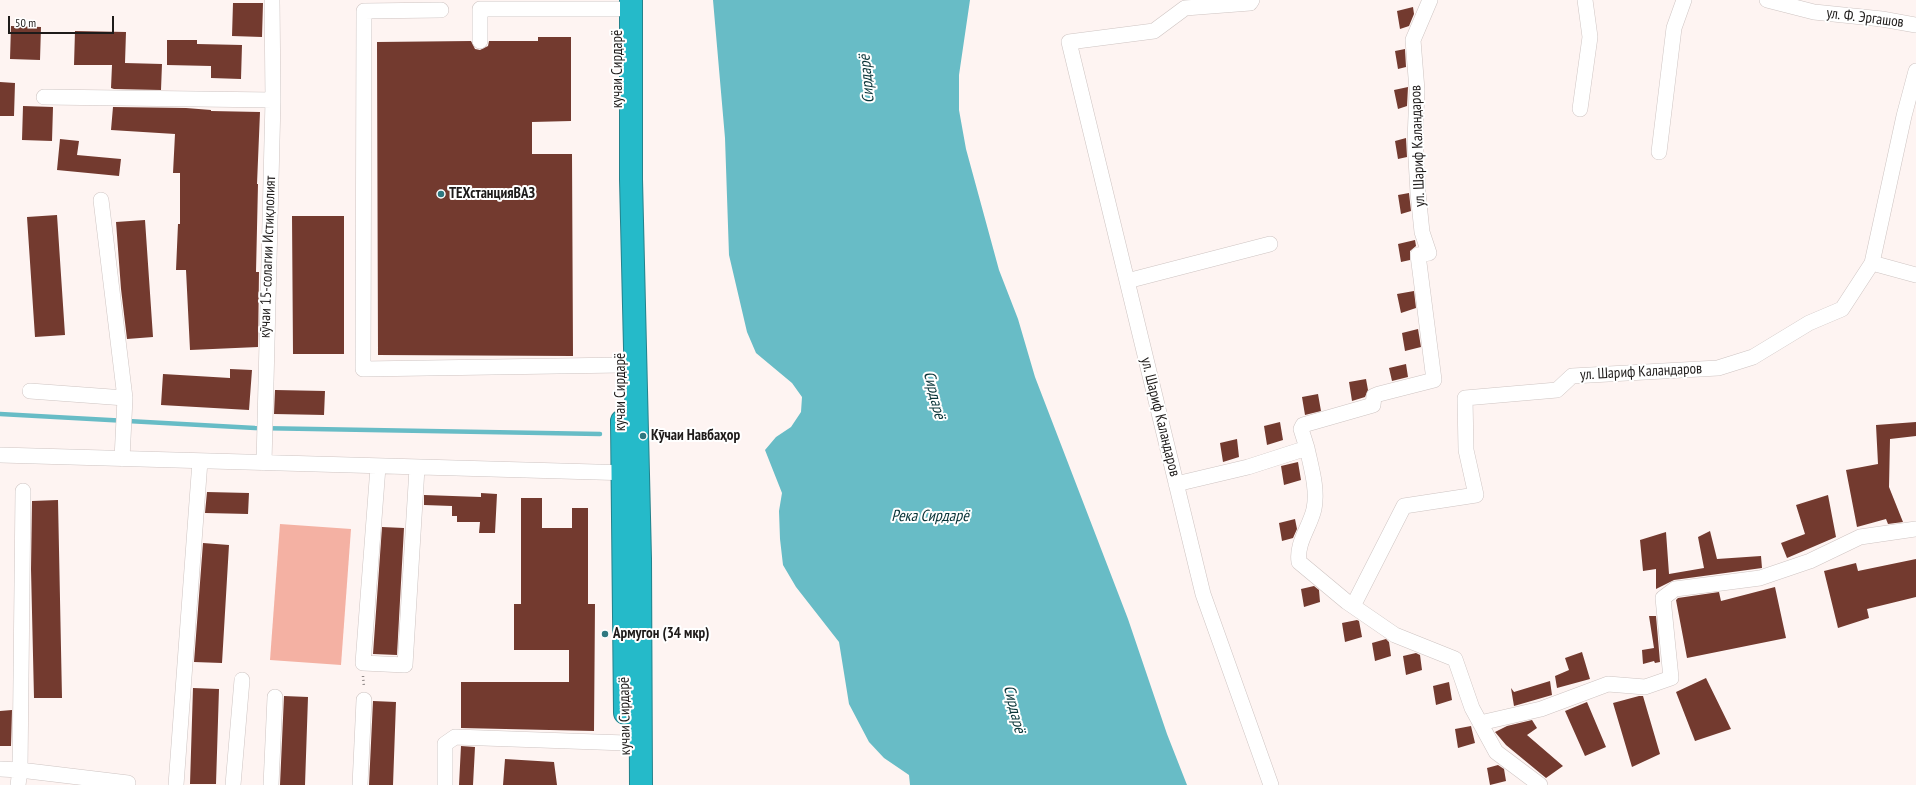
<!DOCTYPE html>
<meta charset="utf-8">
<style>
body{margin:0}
#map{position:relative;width:1916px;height:785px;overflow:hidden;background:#fef4f2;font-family:"PT Sans Narrow",sans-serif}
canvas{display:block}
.scale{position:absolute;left:8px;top:16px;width:106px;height:18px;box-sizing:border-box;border:2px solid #1e1b1a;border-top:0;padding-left:5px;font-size:12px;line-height:14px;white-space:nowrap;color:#1e1b1a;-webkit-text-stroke:3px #fff;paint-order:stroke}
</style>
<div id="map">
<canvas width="1916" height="785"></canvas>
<div class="scale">50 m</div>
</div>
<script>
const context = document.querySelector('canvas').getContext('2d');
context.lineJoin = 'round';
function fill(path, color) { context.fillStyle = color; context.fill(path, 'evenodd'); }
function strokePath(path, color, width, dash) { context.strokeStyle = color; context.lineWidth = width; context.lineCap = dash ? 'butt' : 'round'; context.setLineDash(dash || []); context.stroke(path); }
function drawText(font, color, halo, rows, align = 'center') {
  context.font = font + ' "PT Sans Narrow",sans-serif'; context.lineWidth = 4; context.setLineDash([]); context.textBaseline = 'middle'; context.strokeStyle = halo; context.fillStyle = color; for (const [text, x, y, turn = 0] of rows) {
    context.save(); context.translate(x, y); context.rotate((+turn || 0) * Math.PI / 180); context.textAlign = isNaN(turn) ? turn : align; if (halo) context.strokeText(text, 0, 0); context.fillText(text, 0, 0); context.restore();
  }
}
const green = new Path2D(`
 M280 524 351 529 341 665 270 660Z`);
const water = new Path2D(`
 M713 0H970L959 75V110L966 149 999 270 1018 319 1035 377 1128 619 1167 734 1187 785H910L909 775 884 758 869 742 849 704 839 642 796 587 783 565 780 539 779 511 782 493 765 450 776 437 791 427 801 412 802 397 792 383 756 353 747 332 729 255 725 138Z`);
const stream = new Path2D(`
 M0 414 255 428 600 434`);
const building = new Path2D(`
 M233 3H263L262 37 232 36Z
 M1413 7 1414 14 1409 26 1400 29 1397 11Z
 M11 26 41 27 40 60 10 59Z
 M75 31 126 32 125 63 162 64 161 90 114 89 111 88 112 65H74Z
 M538 37H571V121L532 122V154H572L573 356 378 355 377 42 471 41 475 49 480 50 488 46 489 41H538Z
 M167 40H197V44L242 45 241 79 211 78V66L167 65Z
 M1405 49 1406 67 1398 69 1395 51Z
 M0 82 15 83 14 116H0Z
 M1408 87 1407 106 1398 109 1394 90Z
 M23 106 53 107 52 141 22 140Z
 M113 107 186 108 211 110V111L260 112 257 184H258L256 272H259L258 347 190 350 186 270H176L178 224H180V173H173L175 134 111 130Z
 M1406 138 1407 157 1398 159 1395 141Z
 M60 139 79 141 77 155 121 159 119 176 57 170Z
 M1409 193 1411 211 1401 214 1398 195Z
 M57 215 65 335 35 337 27 217Z
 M292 216H344V354H293Z
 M145 220 153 337 127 339 121 289 116 222Z
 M1415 240 1416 246 1410 251V260L1401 262 1398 244Z
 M1414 291 1416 308 1401 313 1397 294Z
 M1418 329 1421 347 1405 351 1402 333Z
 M1406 364 1408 377 1392 381 1389 368Z
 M230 369 252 370 249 410 161 405 163 374 230 378Z
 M1366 379 1368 390 1365 397 1352 401 1349 382Z
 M275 390 325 391 324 415 274 414Z
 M1318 394 1321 411 1305 415 1302 397Z
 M1280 422 1283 440 1267 445 1264 426Z
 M1916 422V436L1890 439 1889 487 1903 522 1888 524 1886 519 1857 527 1846 470 1878 464 1876 425Z
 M1237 439 1239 457 1223 462 1220 443Z
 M1298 462 1301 480 1284 485 1281 466Z
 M207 492 249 493 248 514 205 513Z
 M481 493 497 494 495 533H479L480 522H457V516H452V506L424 505V495L481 497Z
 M1828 495 1836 537 1787 558 1781 543 1805 534 1796 505Z
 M521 498H542V528H572V508H588V604H595L594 731 461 728V682H569V650H514V604H521Z
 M58 500 62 698H34L31 569 32 501Z
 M1295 519 1297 529 1293 538 1282 541 1279 523Z
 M382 527 404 528 397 655 373 654Z
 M1710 531 1717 559 1761 556 1762 568 1674 580 1656 589V569L1643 571 1640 540 1666 532 1669 574 1704 568 1698 537Z
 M203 543 229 545 222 663 194 662Z
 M1916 559V597L1867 609 1869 618 1838 628 1824 571 1856 563 1858 571Z
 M1314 586 1319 590 1320 602 1304 607 1301 589Z
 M1775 587 1786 638 1687 658 1676 600 1678 598 1719 592 1721 601Z
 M1649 616H1656L1660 662 1655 663 1654 661 1643 664 1642 650 1654 648Z
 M1357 620 1359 621 1362 637 1345 642 1342 623Z
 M1386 639 1389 642 1391 656 1375 661 1372 643Z
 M1582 652 1590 679 1557 688 1555 676 1569 670 1565 658Z
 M1416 653 1420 655 1422 670 1406 675 1403 656Z
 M1706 678 1731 729 1695 741 1676 692Z
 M1550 681 1552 695 1514 706 1511 688 1514 692Z
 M1449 682 1452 700 1436 705 1433 686Z
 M193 688 219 689 216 784H190Z
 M284 696 308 697 305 785H280Z
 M1639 696H1643L1660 754 1632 767 1613 703Z
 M373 701 396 702 393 785H369Z
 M1587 702 1606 747 1585 756 1565 711Z
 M12 710 11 746H0V711Z
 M1532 720 1537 728 1527 735 1563 766 1546 778 1506 745 1495 732 1507 726Z
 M1471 726 1475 743 1458 748 1455 729Z
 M461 746 475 747 473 785H459Z
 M505 759 554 762 557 785H503Z
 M1498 765 1504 769 1506 781 1490 785 1487 768Z`);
const path = new Path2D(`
 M363 676 364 687`);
const minor = new Path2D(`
 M272 0 273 100
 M1252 0 1250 3 1185 8 1154 31 1069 42 1203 594 1271 785
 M1767 0 1814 12 1882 19 1916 25
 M441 10 364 11 363 369 622 365
 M480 41V9H618
 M44 97 273 100 264 463
 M1580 109 1590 37 1585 0
 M1659 152 1674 28 1684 0
 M101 200 125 398 122 459
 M1872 263 1916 275
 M1127 281 1270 244
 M30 391 125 398
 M1307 448 1301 429 1303 425 1373 405 1374 396 1379 394 1434 380 1418 255 1429 253 1422 232 1418 193 1415 141 1417 90 1413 40 1430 0
 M0 455 631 473
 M378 467 363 663 405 665 417 468
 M1176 484 1248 467 1307 448C1311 467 1318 489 1314 509 1310 527 1296 543 1299 562L1347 602 1395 635 1455 659 1472 708 1496 752 1540 785
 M1353 606 1404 506 1476 495 1466 450 1465 398 1557 390 1572 376 1718 368 1753 357 1809 323 1842 309 1872 263 1904 116 1916 71
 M1480 723 1541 709 1608 684 1645 687 1671 678 1663 598 1675 589 1760 578 1810 561 1860 537 1916 529
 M0 769 20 770 23 491
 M18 785 20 770 128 783
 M176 785 200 461
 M233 785 242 680
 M271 785 275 697
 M360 785 364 700
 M445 785V744L455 737 626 743`);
const highway = new Path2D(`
 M631 0V179L640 559 641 785
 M622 421 625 713`);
const markers = [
 [441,194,4,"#2f7880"],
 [643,436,4,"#2f7880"],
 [605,634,4,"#2f7880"]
];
const streetNames = [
 ["ул. Ф. Эргашов",1865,18,7],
 ["кучаи Сирдарё",618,69,-90],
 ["ул. Шариф Каландаров",1418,146,-92],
 ["кӯчаи 15-солагии Истиқлолият",268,257,-88],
 ["ул. Шариф Каландаров",1641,372,-3],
 ["кучаи Сирдарё",621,392,-90],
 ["ул. Шариф Каландаров",1160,417,76],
 ["кучаи Сирдарё",625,716,-91]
];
const poiNames = [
 ["ТЕХстанцияВАЗ",449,194],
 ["Кӯчаи Навбаҳор",651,436],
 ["Армугон (34 мкр)",613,634]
];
const waterNames = [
 ["Сирдарё",867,79,-95],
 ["Сирдарё",934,395,76],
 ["Река Сирдарё",930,516],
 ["Сирдарё",1014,709,76]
];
fill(green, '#f4b1a3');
fill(water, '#68bcc6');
strokePath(stream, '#68bcc6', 4.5);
fill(building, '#733a2f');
strokePath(minor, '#cec4c2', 16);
strokePath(highway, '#23828c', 24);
strokePath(path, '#8d8685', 2.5, [1, 3]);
strokePath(minor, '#fff', 15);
strokePath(highway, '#25bac9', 22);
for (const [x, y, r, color] of markers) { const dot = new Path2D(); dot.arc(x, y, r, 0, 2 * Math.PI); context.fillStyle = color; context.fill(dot); strokePath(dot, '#fff', 1.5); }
drawText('15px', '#1e1b1a', '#fff', streetNames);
drawText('bold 15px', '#1e1b1a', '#fff', poiNames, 'left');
drawText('italic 16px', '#083337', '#fff', waterNames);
</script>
